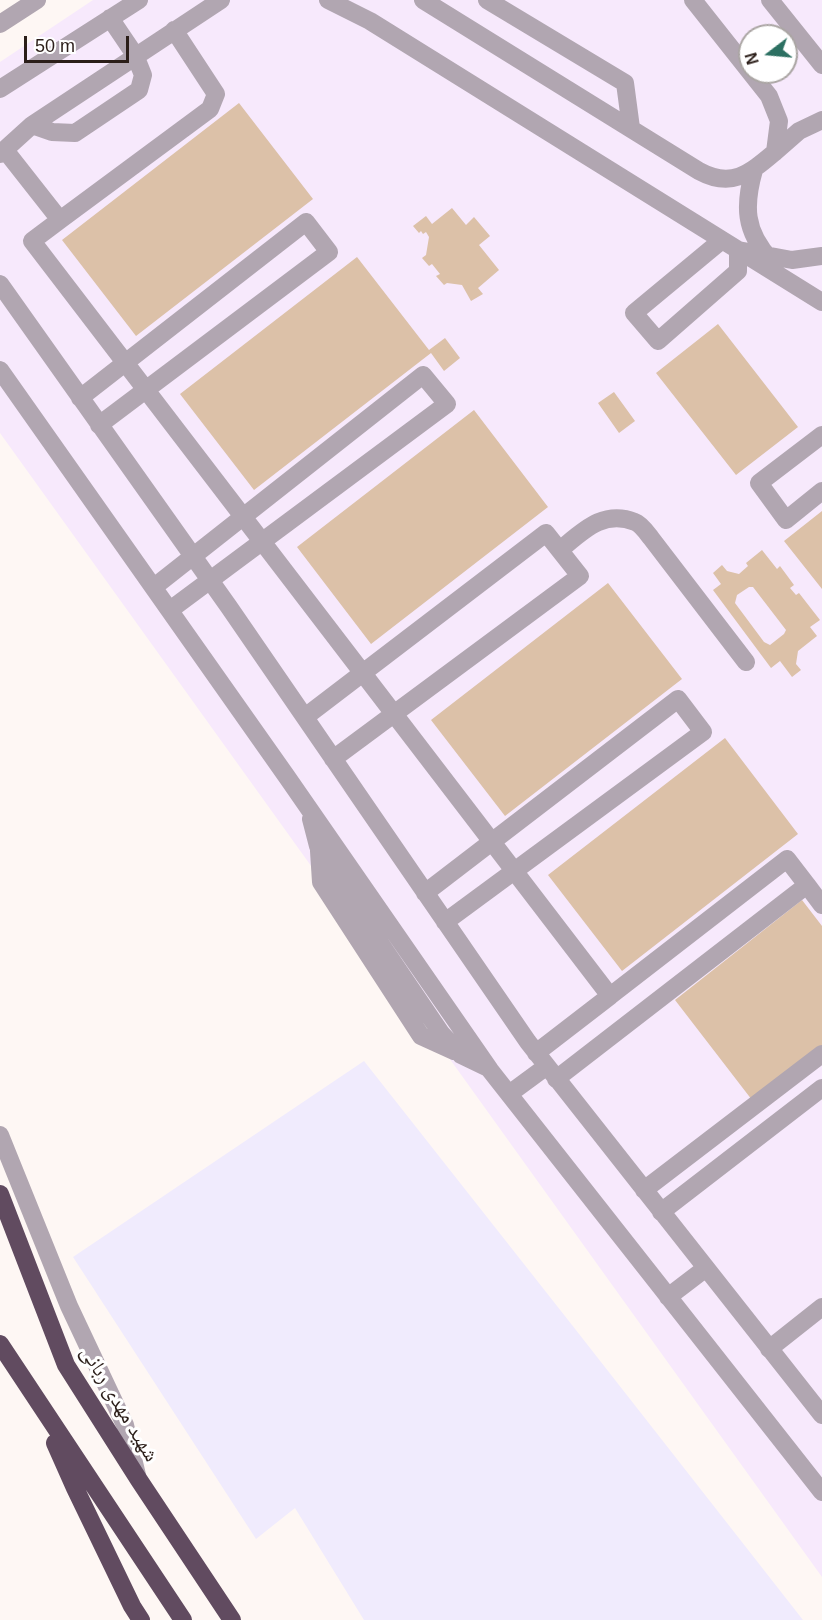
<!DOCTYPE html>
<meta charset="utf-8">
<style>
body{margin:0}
#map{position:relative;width:822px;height:1620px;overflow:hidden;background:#fef7f4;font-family:Arial,sans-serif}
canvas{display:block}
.north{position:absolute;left:738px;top:24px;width:60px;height:60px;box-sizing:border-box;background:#fff;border:2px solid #aaa5a3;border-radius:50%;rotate:254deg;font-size:16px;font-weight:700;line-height:24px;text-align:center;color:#2b1e19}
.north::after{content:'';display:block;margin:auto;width:21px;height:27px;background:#2c7062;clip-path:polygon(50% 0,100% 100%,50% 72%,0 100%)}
.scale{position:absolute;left:24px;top:36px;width:105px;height:27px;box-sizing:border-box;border:3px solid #2b1e19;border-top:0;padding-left:8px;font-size:18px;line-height:21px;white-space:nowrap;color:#2b1e19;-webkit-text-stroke:4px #fff;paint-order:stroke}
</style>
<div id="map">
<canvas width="822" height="1620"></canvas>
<div class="north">N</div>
<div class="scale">50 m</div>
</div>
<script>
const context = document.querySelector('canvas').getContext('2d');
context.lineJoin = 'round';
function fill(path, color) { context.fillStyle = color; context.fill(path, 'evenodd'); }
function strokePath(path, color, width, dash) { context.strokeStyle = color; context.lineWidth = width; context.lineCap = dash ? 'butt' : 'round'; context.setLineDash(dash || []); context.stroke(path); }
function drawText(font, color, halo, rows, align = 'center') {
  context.font = font + ' Arial,"Noto Naskh Arabic",sans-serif'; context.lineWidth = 6; context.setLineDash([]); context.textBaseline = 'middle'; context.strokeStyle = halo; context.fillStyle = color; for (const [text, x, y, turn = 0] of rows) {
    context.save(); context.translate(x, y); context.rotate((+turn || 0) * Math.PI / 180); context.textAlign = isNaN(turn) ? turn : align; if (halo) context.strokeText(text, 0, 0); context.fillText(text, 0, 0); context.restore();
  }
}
const commercial = new Path2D(`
 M93 0H822V1577L0 433V62ZM750 36H786V72H750Z`);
const industrial = new Path2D(`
 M364 1061 572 1325 803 1620H364L295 1508 256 1539 73 1257Z`);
const building = new Path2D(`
 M239 103 313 199 136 336 62 240Z
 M452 208 466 225 474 217 490 236 479 245 499 270 478 288 483 294 471 301 462 285 447 283 444 285 436 276 440 274 432 264 429 266 422 258 426 255 429 237 426 232 423 234 421 231 419 233 413 226 426 216 432 224Z
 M357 257 429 350 445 338 460 358 444 371 431 353 254 490 180 394Z
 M718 324 798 427 736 475 656 373Z
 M614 392 635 421 619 433 598 403Z
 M474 410 548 507 371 644 297 547Z
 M822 511V589L784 541Z
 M762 550 777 569 780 566 794 585 790 588 796 595 799 593 820 620 810 627 817 636 798 651 796 664 801 670 792 677 780 661 771 668 713 590 721 584 713 573 722 565 727 571 739 574 748 566 746 563ZM749 587H753L786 630 784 634 770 645 764 642 735 603 737 595Z
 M608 583 682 679 505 816 431 720Z
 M725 738 798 834 622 971 548 875Z
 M802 900 822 926V1046L752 1100 675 1000Z`);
const minor = new Path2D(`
 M328 0 370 21 822 302
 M423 0 699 171C732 189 750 173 775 152L779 121 769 96 693 0
 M487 0 625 83 631 128
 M770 0 822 65
 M0 24 37 0
 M0 89 139 0
 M32 125 52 132 75 133 139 90 143 75 135 55 110 18
 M5 150 60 220 32 241 610 996 787 859 807 885 556 1079
 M775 152 799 131 822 120
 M0 154 32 125 221 0
 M754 170C744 205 744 231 771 260
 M60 220 210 109 216 94 174 30
 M722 240 634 313 658 341 738 271V250L792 260 822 256
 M0 284 229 607 528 1042 822 1415
 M0 370 287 777 490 1070 822 1492
 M80 398 306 222 329 252 99 425
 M822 435 759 483 786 520 822 491
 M560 550C582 532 603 509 635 522 641 524 647 533 651 538L746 662
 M154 587 423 375 447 404 170 610
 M305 717 546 533 580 576 333 759
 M311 819 318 846 334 875 441 1033 461 1055 488 1068
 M319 851 321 882 421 1036 454 1051
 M807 885 822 905
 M425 893 678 699 703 732 445 922
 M536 1053 610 996
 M509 1094 547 1066
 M0 1135 69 1306 125 1425 137 1475
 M644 1190 822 1054
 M661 1212 822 1088
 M668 1297 706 1268
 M769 1349 822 1307`);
const highway = new Path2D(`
 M0 1194 66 1365 139 1480 232 1620
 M0 1344 183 1620
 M55 1443 75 1488 132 1606 141 1620`);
const streetNames = [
 ["شهید مهدی ربانی",119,1404,59]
];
fill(commercial, '#f7e9fc');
fill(industrial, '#f0ebfd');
fill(building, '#dcc1a8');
strokePath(minor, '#b1a6b1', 18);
strokePath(highway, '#614b60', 18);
drawText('21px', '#2b1e19', '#fff', streetNames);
</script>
